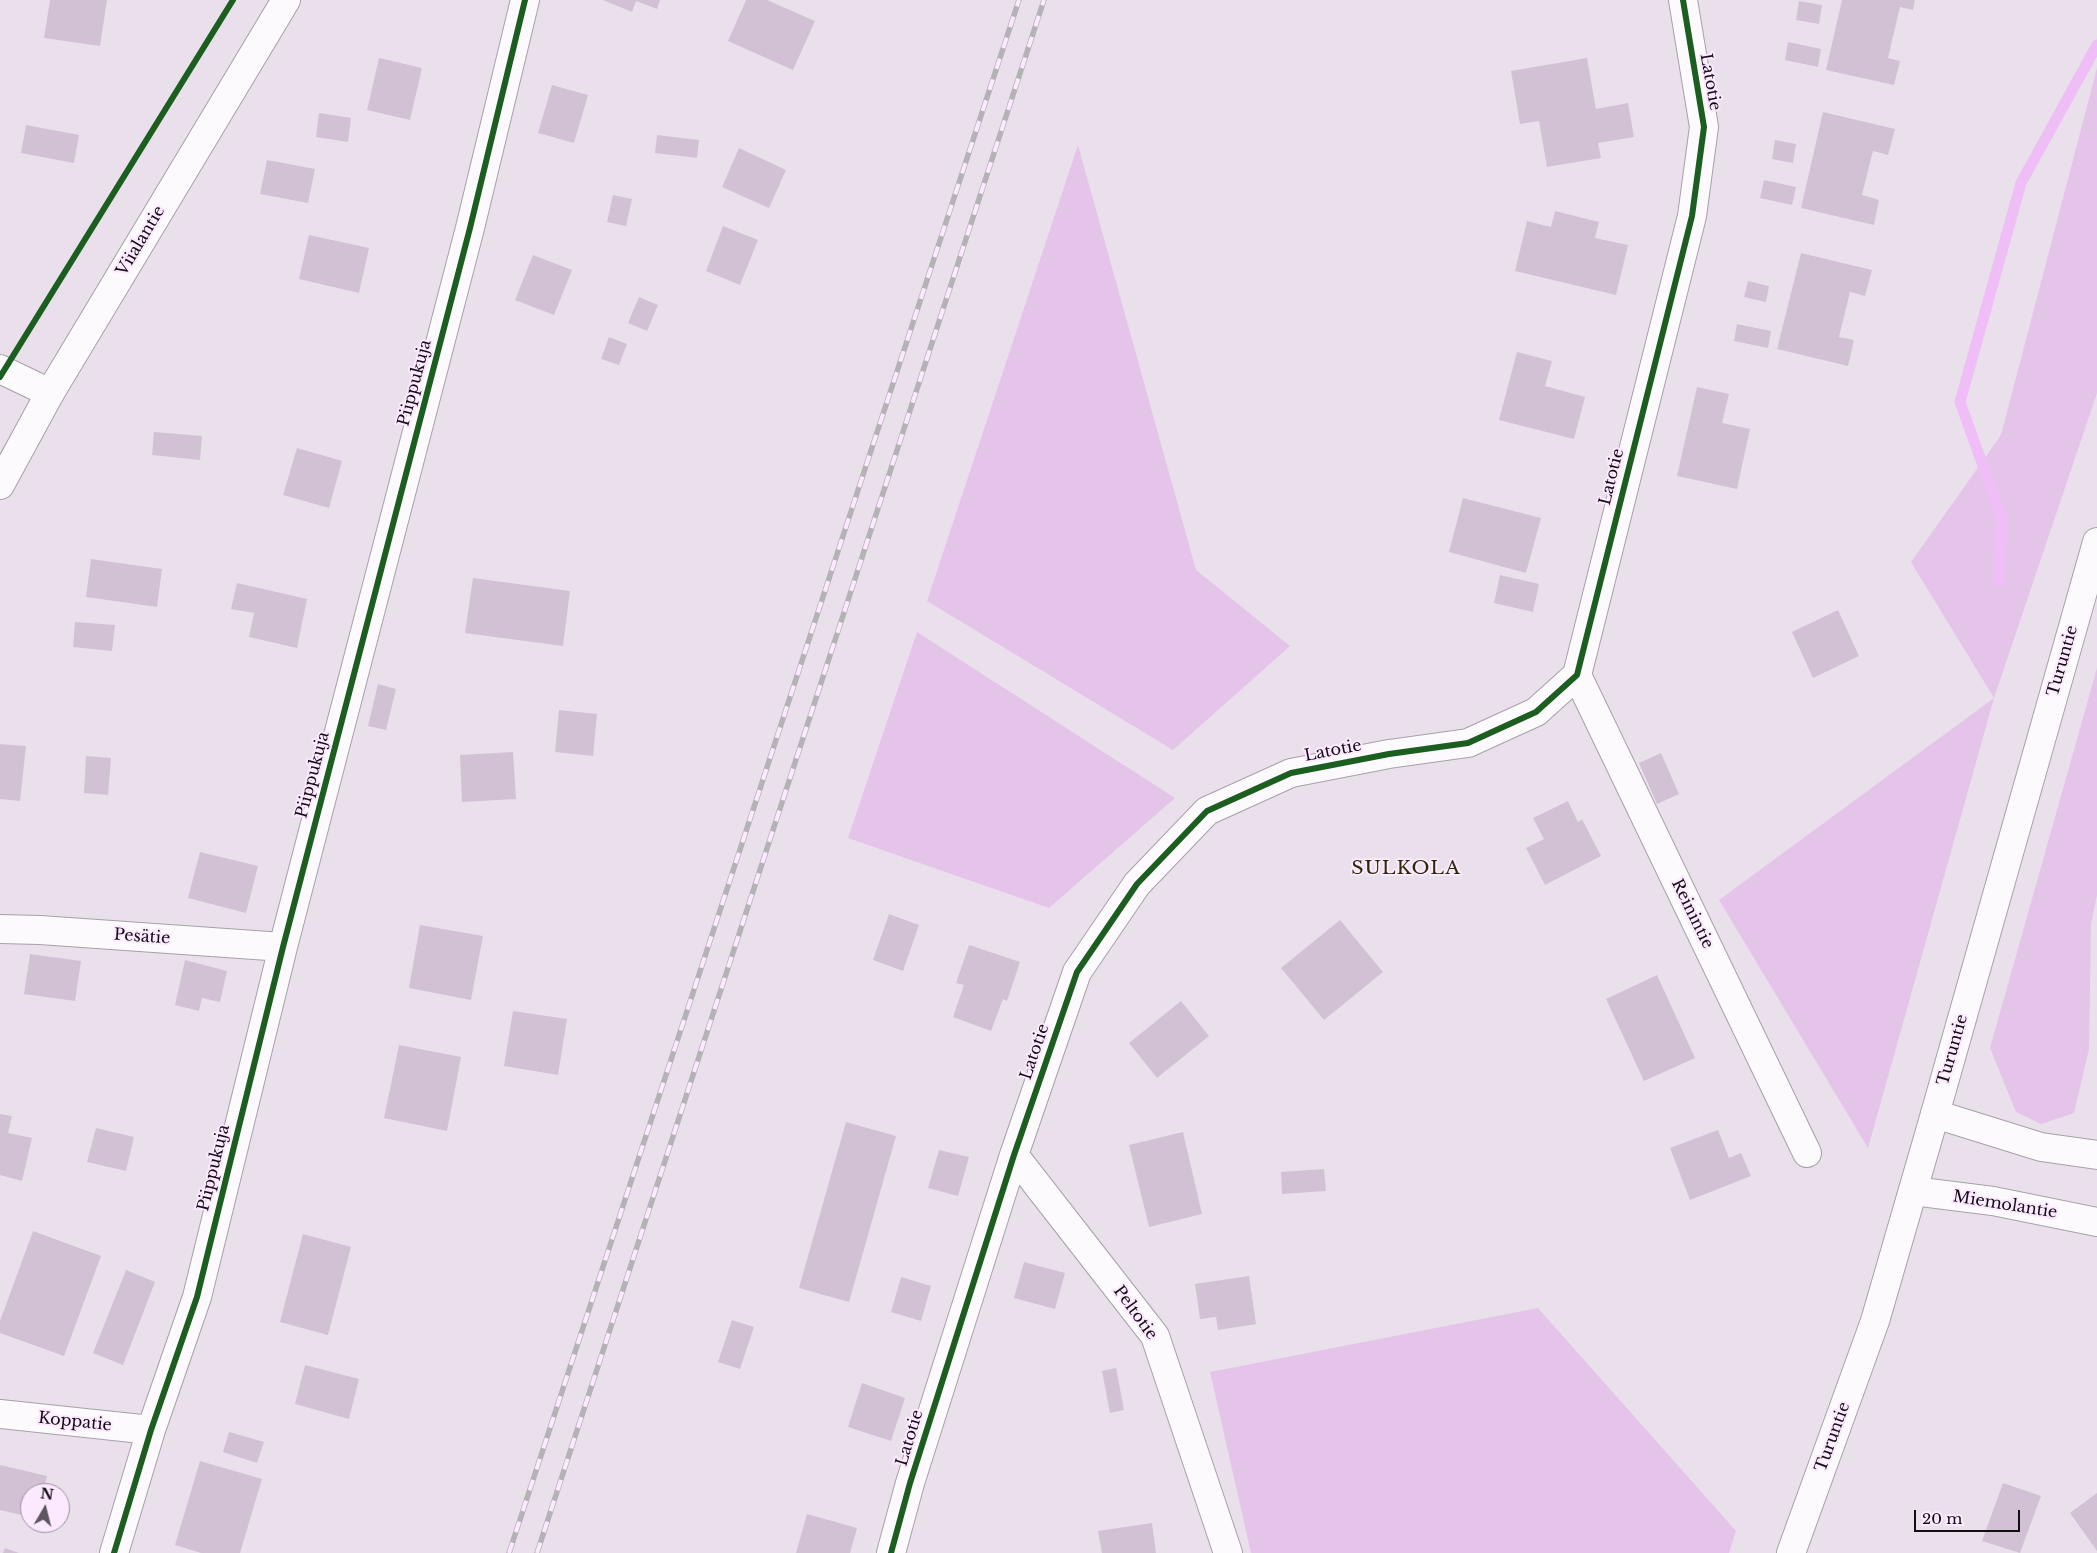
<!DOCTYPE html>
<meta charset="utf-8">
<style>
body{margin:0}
#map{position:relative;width:2097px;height:1553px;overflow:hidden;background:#eae0ec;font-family:"Libre Baskerville",serif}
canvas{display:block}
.north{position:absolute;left:20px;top:1483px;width:50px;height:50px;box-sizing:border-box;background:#fce8ff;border:1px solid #9e90a1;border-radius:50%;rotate:8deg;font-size:14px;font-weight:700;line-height:20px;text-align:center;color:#120c13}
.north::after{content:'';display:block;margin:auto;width:18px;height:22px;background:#5e565f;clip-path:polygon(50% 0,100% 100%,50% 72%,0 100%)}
.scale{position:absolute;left:1914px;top:1510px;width:106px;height:22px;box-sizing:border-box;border:2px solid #120c13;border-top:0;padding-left:6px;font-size:15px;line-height:18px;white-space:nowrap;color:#120c13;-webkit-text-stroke:4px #fce8ff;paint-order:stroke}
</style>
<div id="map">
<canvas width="2097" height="1553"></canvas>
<div class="north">N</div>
<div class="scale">20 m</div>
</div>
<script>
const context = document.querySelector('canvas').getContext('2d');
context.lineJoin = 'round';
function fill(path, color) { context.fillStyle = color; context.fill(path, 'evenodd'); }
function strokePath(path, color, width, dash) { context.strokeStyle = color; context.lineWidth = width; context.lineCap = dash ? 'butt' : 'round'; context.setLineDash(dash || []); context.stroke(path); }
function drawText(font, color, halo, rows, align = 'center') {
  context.font = font + ' "Libre Baskerville",serif'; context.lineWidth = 4; context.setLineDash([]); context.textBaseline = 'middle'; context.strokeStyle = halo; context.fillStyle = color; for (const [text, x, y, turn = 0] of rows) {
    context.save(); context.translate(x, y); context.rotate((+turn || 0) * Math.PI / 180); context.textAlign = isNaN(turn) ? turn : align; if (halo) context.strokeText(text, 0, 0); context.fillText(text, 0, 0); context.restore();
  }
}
const green = new Path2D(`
 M2097 68V393L1994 698 1868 1148 1719 900 1994 698 1911 562 2001 435Z
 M1078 145 1196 570 1290 646 1173 750 927 601Z
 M917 632 1175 798 1049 908 848 838Z
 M2097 668V895L2091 924 2089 1049 2074 1113 2041 1124 2016 1112 1990 1048Z
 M1538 1308 1736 1531 1729 1553H1251L1210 1372Z`);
const stream = new Path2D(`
 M1999 582 2001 516 1960 402 2021 183 2097 45`);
const building = new Path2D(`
 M50 0H107L100 46 44 38Z
 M603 0H660L657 9 636 1 632 12Z
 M746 0H767L815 21 793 70 728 41Z
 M1842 0H1915L1913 10 1900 7 1888 58 1900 61 1894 85 1826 70Z
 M1799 1 1822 5 1819 24 1796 20Z
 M1788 42 1821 49 1818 67 1785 60Z
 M379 58 422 68 410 120 367 110Z
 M1587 58 1596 109 1628 103 1634 137 1598 143 1601 158 1547 167 1539 121 1520 124 1511 71Z
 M552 85 588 95 574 143 538 133Z
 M1823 112 1895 129 1888 155 1873 151 1862 195 1879 200 1874 225 1801 208Z
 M319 113 351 118 348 142 316 137Z
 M26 125 79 135 74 163 21 153Z
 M657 135 699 140 697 158 655 153Z
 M1775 140 1796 144 1793 163 1772 159Z
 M739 148 786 170 769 208 722 187Z
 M267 160 315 169 308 203 260 194Z
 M1764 180 1796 187 1792 205 1760 198Z
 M613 195 632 199 626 226 607 222Z
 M1555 211 1599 222 1595 238 1628 245 1616 295 1515 271 1527 221 1551 227Z
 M723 226 758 240 740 285 706 271Z
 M309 235 369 248 359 293 299 279Z
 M1801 253 1872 270 1865 296 1850 292 1839 337 1854 340 1848 366 1777 349Z
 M533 255 572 270 554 315 515 300Z
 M1748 281 1769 286 1766 302 1744 297Z
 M639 297 658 305 647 331 628 323Z
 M1737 324 1771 331 1768 348 1734 341Z
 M609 337 627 344 619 365 601 359Z
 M1517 352 1552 361 1545 386 1585 397 1574 439 1499 420Z
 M1697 387 1729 394 1722 423 1750 429 1737 489 1677 476Z
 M154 432 202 436 200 460 152 455Z
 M297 448 342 461 329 508 283 495Z
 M1463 498 1541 518 1526 573 1449 552Z
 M91 559 162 569 157 607 86 597Z
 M1500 575 1539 584 1533 612 1494 603Z
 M473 578 570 591 563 646 465 633Z
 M237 583 307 599 297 648 249 637 254 613 231 609Z
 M1838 610 1859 656 1813 678 1792 632Z
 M75 622 115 625 112 651 73 647Z
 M378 684 396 689 386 730 368 726Z
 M559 710 597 714 593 756 555 752Z
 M0 744 26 746 20 801 0 799Z
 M513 752 516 799 462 802 460 755Z
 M1661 753 1679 794 1657 804 1639 763Z
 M86 756 111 758 108 795 84 793Z
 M1568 801 1578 822 1582 819 1601 856 1545 885 1526 848 1544 839 1533 818Z
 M200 852 258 866 246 913 188 898Z
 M889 914 919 925 903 971 873 960Z
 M1340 920 1383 972 1324 1020 1281 968Z
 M420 925 483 936 471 1000 409 988Z
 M969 945 1020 962 1007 1001 1003 999 991 1031 953 1017 964 985 956 983Z
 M30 954 81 961 75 1001 24 994Z
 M185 960 227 971 220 1002 202 998 199 1011 175 1005Z
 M1657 975 1695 1058 1644 1081 1606 999Z
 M1181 1001 1209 1036 1157 1078 1129 1043Z
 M513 1011 567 1019 558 1075 504 1066Z
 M399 1045 461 1057 447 1131 384 1118Z
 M0 1114 12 1116 8 1133 32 1138 22 1181 0 1175Z
 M846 1122 896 1136 849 1302 799 1288Z
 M96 1128 134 1137 126 1171 87 1162Z
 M1718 1130 1729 1158 1741 1153 1751 1176 1690 1200 1670 1148Z
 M1183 1132 1202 1214 1149 1227 1129 1145Z
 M939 1150 969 1157 958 1196 928 1188Z
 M1324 1169 1326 1191 1282 1194 1281 1172Z
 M33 1231 101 1256 64 1356 0 1333V1321Z
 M303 1234 351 1247 328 1335 280 1322Z
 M1024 1262 1065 1273 1055 1309 1014 1298Z
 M126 1270 155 1282 123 1365 93 1353Z
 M1249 1276 1256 1324 1218 1330 1216 1317 1200 1319 1195 1284Z
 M901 1277 931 1286 921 1321 891 1312Z
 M732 1320 754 1327 740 1369 718 1362Z
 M305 1365 359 1379 349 1419 295 1404Z
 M1116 1368 1124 1410 1110 1413 1102 1371Z
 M862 1383 905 1398 891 1441 848 1427Z
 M229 1432 264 1442 257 1463 223 1452Z
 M200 1461 262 1479 240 1553H201L175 1545Z
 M0 1465 47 1476 43 1493H30V1517L0 1510Z
 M2003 1483 2041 1496 2020 1553 1982 1541Z
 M2097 1493V1551L2070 1513Z
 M807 1514 857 1528 850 1553H796Z
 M1152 1523 1156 1553H1102L1098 1531Z
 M5 1548 19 1553H3Z`);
const minor = new Path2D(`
 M0 369 50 393
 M1577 675 1807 1153
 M0 929 40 930 283 947
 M1935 1114 2041 1147 2097 1155
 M1014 1155 1155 1336 1228 1553
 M1913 1191 1993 1201 2097 1222
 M0 1414 151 1430
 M114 1553 151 1430 197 1297 283 947 470 228 525 0
 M891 1553 910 1483 1014 1155 1077 972 1137 884 1207 811 1291 773 1389 754 1468 743 1536 712 1577 675 1692 216 1704 127 1683 0`);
const major = new Path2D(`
 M0 485 50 393 286 0
 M1791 1553 1875 1321 1935 1114 2097 542`);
const rail = new Path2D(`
 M509 1553 1019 0
 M537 1553 1044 0`);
const cycleway = new Path2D(`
 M0 377 233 0
 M114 1553 151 1430 197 1297 283 947 470 228 525 0
 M891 1553 910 1483 1014 1155 1077 972 1137 884 1207 811 1291 773 1389 754 1468 743 1536 712 1577 675 1692 216 1704 127 1683 0`);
const streetNames = [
 ["Latotie",1710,82,80],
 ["Viialantie",141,241,-59],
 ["Piippukuja",415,383,-75],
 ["Latotie",1612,477,-76],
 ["Turuntie",2063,661,-74],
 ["Latotie",1333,751,-11],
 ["Piippukuja",313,775,-75],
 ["Reinintie",1692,914,64],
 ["Pesätie",142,937,4],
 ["Turuntie",1953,1050,-74],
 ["Latotie",1035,1052,-71],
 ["Piippukuja",214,1168,-76],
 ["Miemolantie",2005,1205,9],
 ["Peltotie",1135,1313,54],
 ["Koppatie",75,1422,6],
 ["Turuntie",1833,1437,-70],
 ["Latotie",910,1438,-73]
];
const quarterNames = [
 ["SULKOLA",1406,869]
];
fill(green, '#e4c4e9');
strokePath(stream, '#efbef7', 11);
fill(building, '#d2c1d5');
strokePath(minor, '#a7a0a9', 30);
strokePath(major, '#a7a0a9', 30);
strokePath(minor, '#fcfafc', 28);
strokePath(major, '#fcfafc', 28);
strokePath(rail, '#b4b2b6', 5.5);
strokePath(rail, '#fce8ff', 4, [11]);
strokePath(cycleway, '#1b5e20', 6);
drawText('16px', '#120c13', '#fce8ff', streetNames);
context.letterSpacing = '1px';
drawText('19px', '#2a2b02', '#fce8ff', quarterNames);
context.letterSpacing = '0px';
</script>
